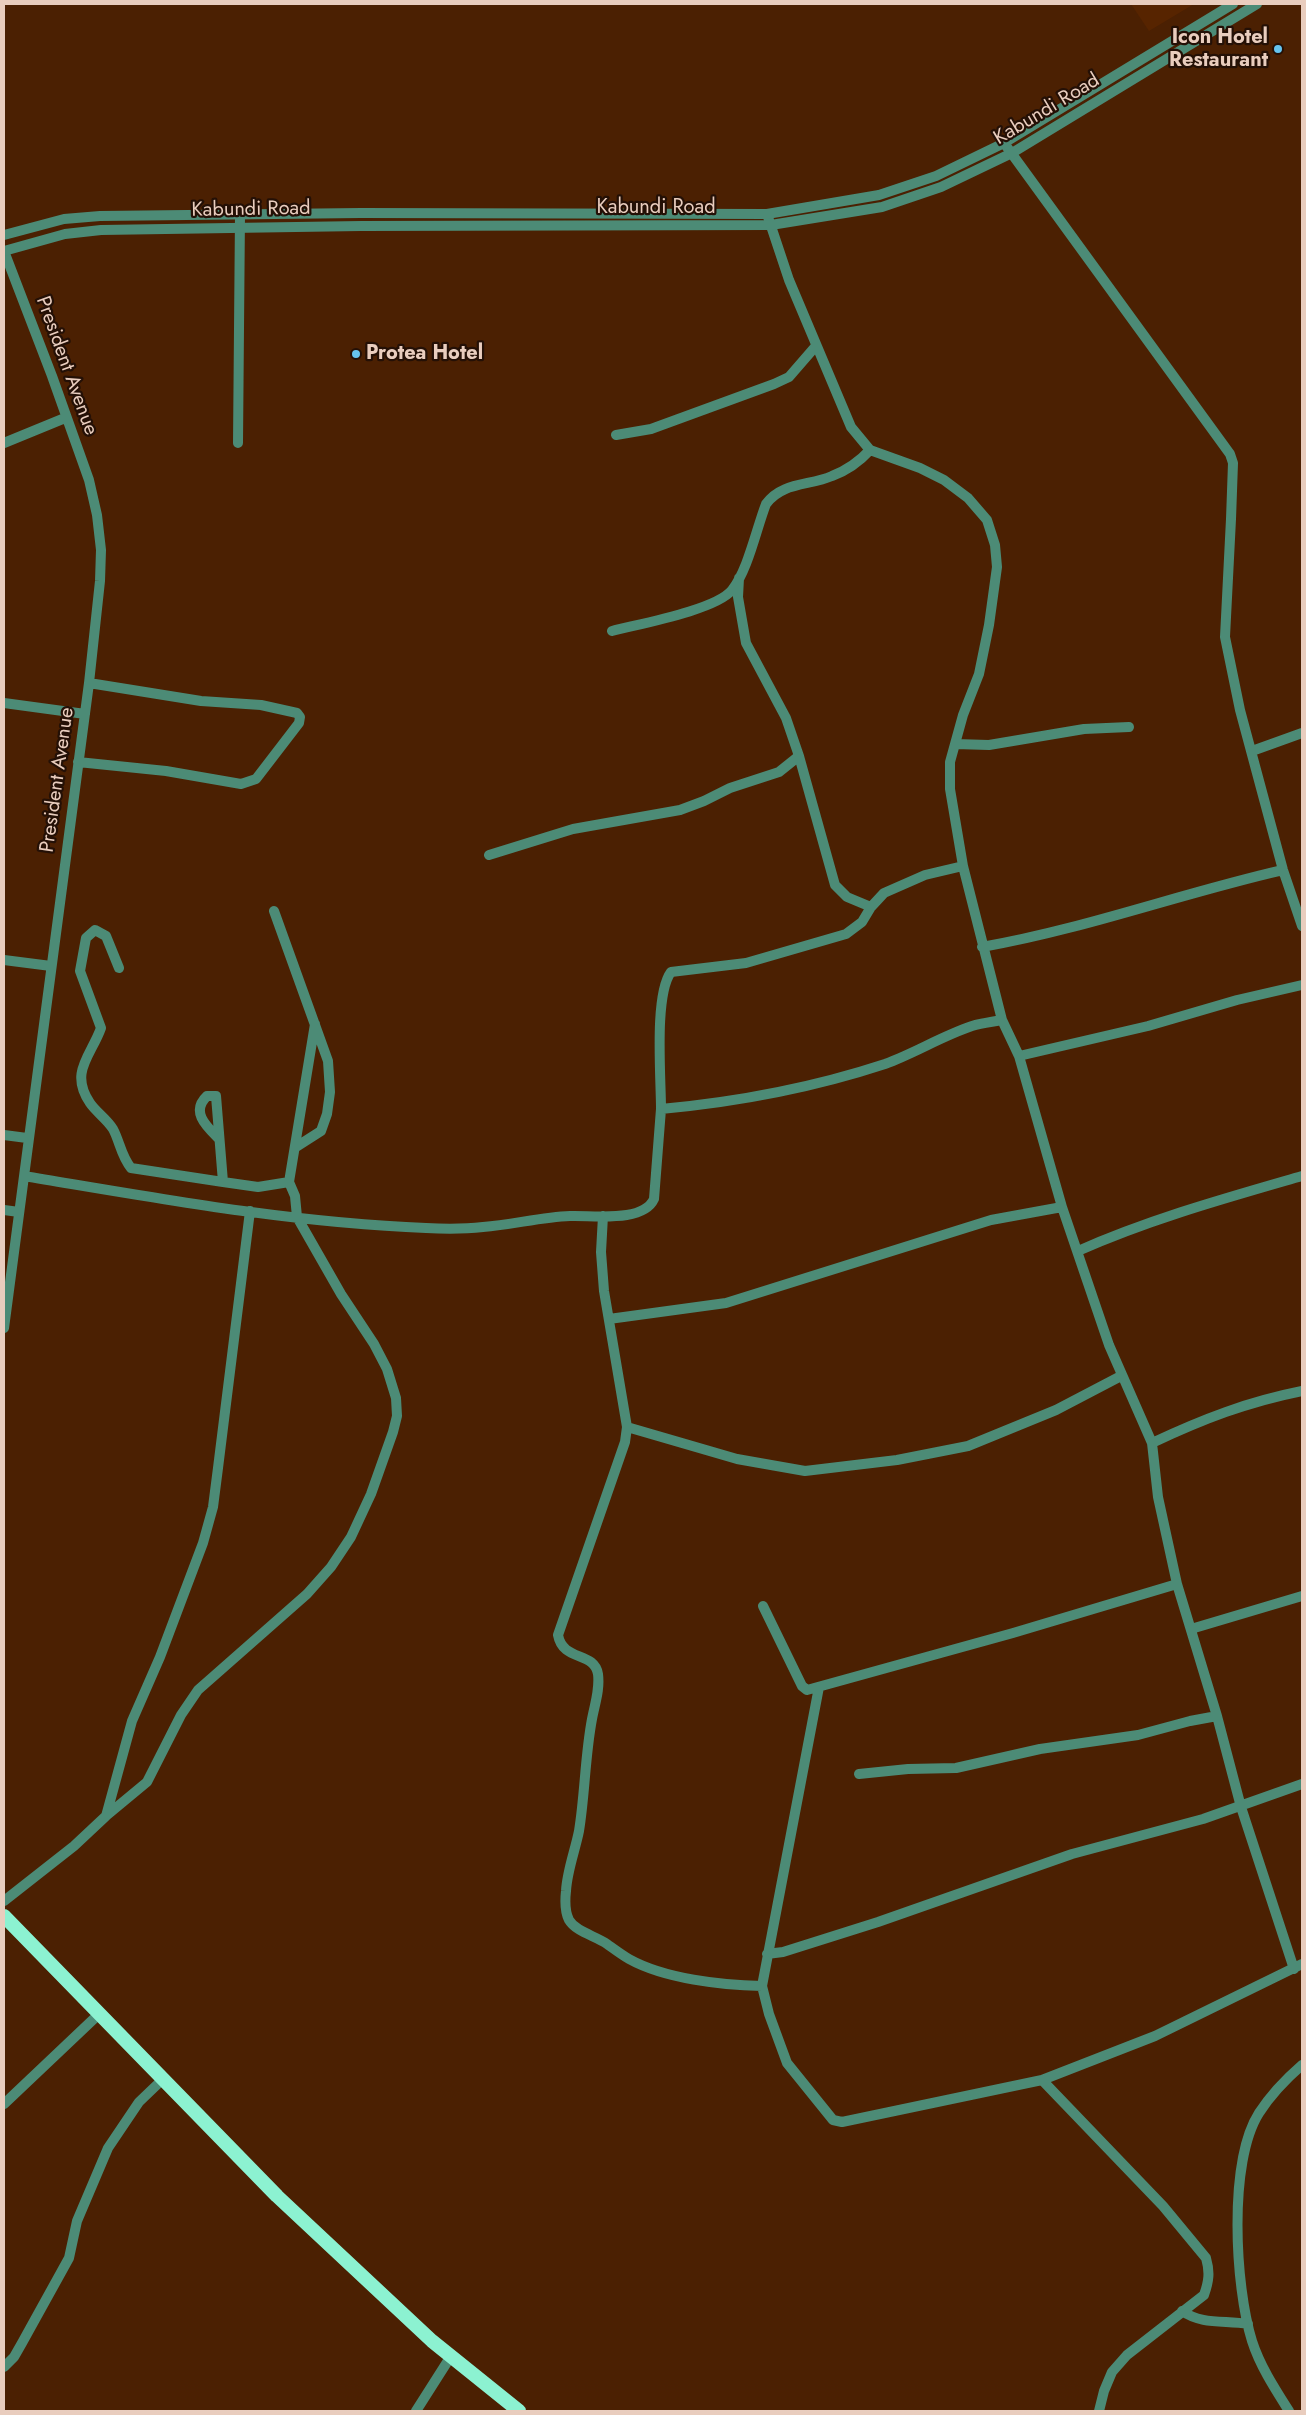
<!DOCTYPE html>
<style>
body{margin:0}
#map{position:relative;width:1306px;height:2415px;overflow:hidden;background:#4b2002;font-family:Jost,sans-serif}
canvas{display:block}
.frame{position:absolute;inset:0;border:5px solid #e9cdbe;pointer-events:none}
</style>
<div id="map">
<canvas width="1306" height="2415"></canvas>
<div class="frame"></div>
</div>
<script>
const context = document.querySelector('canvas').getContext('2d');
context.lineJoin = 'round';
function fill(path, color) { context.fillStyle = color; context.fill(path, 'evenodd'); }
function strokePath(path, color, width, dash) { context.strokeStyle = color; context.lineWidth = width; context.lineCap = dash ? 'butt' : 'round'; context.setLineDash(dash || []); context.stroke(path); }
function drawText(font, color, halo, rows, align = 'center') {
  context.font = font + ' Jost,sans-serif'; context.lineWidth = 4.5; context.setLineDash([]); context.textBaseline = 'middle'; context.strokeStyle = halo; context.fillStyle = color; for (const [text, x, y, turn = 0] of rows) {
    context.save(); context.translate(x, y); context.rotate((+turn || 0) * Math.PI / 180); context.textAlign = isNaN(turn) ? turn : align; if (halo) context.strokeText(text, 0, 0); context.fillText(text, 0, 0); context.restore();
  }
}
const built = new Path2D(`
 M1131 4H1194L1149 31Z`);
const minor = new Path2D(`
 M1004 143 1230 454 1233 463 1231 519 1225 637 1240 710 1283 870 1302 926
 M768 217 789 280 851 427 870 450 920 468 944 480 968 498 987 520 995 545 997 567 989 625 979 674 963 715 950 762V789L963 866 1002 1020 1019 1056 1062 1207 1109 1345 1152 1443 1158 1497 1177 1584 1217 1716 1241 1807 1294 1969
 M4 251 52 376 89 480 97 515 101 550 100 581 89 683 4 1328
 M616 435 651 429 774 384 789 377 815 347
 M4 443 65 418
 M238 443 240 214
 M612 631C639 624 716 610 732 590 748 570 756 530 766 504 782 482 809 486 832 476 848 470 859 462 870 450
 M4 703 85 714
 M955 744 989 745 1084 729 1129 727
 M1252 751 1302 733
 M799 756 835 885 847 897 871 907
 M78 762 166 771 241 784 256 779 299 723 300 717 297 713 261 705 201 701 89 683
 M489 855 573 829 680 810 704 801 730 788 779 772 799 756 786 718 746 643 738 597 739 578
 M274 911 328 1061 330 1092 327 1114 321 1131 296 1147
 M982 947C1085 929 1182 893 1283 870
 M4 960 51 966
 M119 968 106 936 95 930 86 938 80 971 101 1028C91 1056 69 1072 90 1103 96 1112 107 1119 113 1129 120 1142 121 1156 131 1168L223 1182
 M1019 1056 1148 1026 1237 1000 1302 985
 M661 1109C661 1077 654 995 671 972L746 963 846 934 862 922 871 907 884 893 925 875 963 866
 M4 1135 27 1138
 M219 1139C207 1127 190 1112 207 1096H216L223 1182 258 1187 289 1182
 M24 1176C157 1198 291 1223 426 1228 445 1229 465 1229 483 1227 512 1225 541 1217 570 1216 593 1215 643 1223 654 1199L661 1109C737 1102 812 1088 885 1064 915 1053 942 1036 972 1026 982 1023 992 1022 1002 1020
 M4 1210 19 1212
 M603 1216 601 1252 604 1291 627 1427 625 1442 558 1635C563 1662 594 1651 598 1674 600 1690 595 1703 592 1719 585 1756 585 1794 579 1831 575 1851 567 1871 566 1891 565 1900 565 1912 569 1920 576 1932 596 1936 607 1944 614 1949 622 1955 629 1959 665 1979 721 1985 762 1986
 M1078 1251C1150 1219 1226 1198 1302 1176
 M609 1319 726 1303 991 1220 1062 1207
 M627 1427 737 1459 805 1471 897 1460 968 1446 1056 1410 1121 1376
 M1152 1443C1203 1419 1247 1402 1302 1391
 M763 1606 802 1686 807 1690 1013 1633 1177 1584
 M1191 1629 1302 1596
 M819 1687 762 1986 769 2014 787 2063 833 2120 842 2122 1042 2080 1155 2036 1302 1964
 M859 1774 908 1769 956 1768 1040 1749 1138 1735 1190 1721 1217 1716
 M106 1816 147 1782 181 1715 198 1690 307 1594 331 1567 351 1537 371 1494 393 1432 397 1416 396 1398 387 1369 374 1344 341 1294 297 1217 295 1196 289 1182 315 1024
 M4 1901 74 1846 106 1816 132 1721 160 1657 203 1543 213 1507 218 1468 250 1211
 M767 1954 783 1952 878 1922 1072 1854 1203 1819 1302 1784
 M1042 2080 1163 2206 1206 2258C1210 2272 1209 2281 1204 2295L1127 2355 1112 2372 1104 2391 1099 2411
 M4 2104 100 2013
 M1182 2311C1202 2325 1225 2320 1248 2324
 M4 2367 14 2357 22 2343 69 2258 77 2221 108 2148 139 2102 163 2079
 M1289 2411C1275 2389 1260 2366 1252 2341 1235 2286 1228 2162 1259 2113 1270 2096 1287 2078 1302 2065`);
const tertiary = new Path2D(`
 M4 235 64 219 100 216 361 213 767 214 879 195 936 176 1004 143 1233 4
 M4 251 65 234 101 230 361 226 771 225 882 207 941 187 1012 153 1257 4
 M416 2411 451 2356`);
const trunk = new Path2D(`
 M4 1916 277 2196 432 2341 519 2411`);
const markers = [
 [1278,49,5,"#66c4ef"],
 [356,354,5,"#66c4ef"]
];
const poiNames = [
 ["Icon Hotel",1268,38],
 ["Restaurant",1268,61],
 ["Protea Hotel",366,354,"left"]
];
const streetNames = [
 ["Kabundi Road",1047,110,-31],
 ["Kabundi Road",656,208],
 ["Kabundi Road",251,210,-1],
 ["President Avenue",66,366,70],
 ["President Avenue",58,780,-82]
];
fill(built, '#572400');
strokePath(minor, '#4c8b76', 10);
strokePath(tertiary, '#4c8b76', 10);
strokePath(trunk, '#8cf2d1', 14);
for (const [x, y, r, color] of markers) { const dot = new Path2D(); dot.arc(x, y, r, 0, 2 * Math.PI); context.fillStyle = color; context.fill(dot); strokePath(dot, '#241006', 2); }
drawText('bold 20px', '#e9cdbe', '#241006', poiNames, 'right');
drawText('20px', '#e9cdbe', '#241006', streetNames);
</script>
